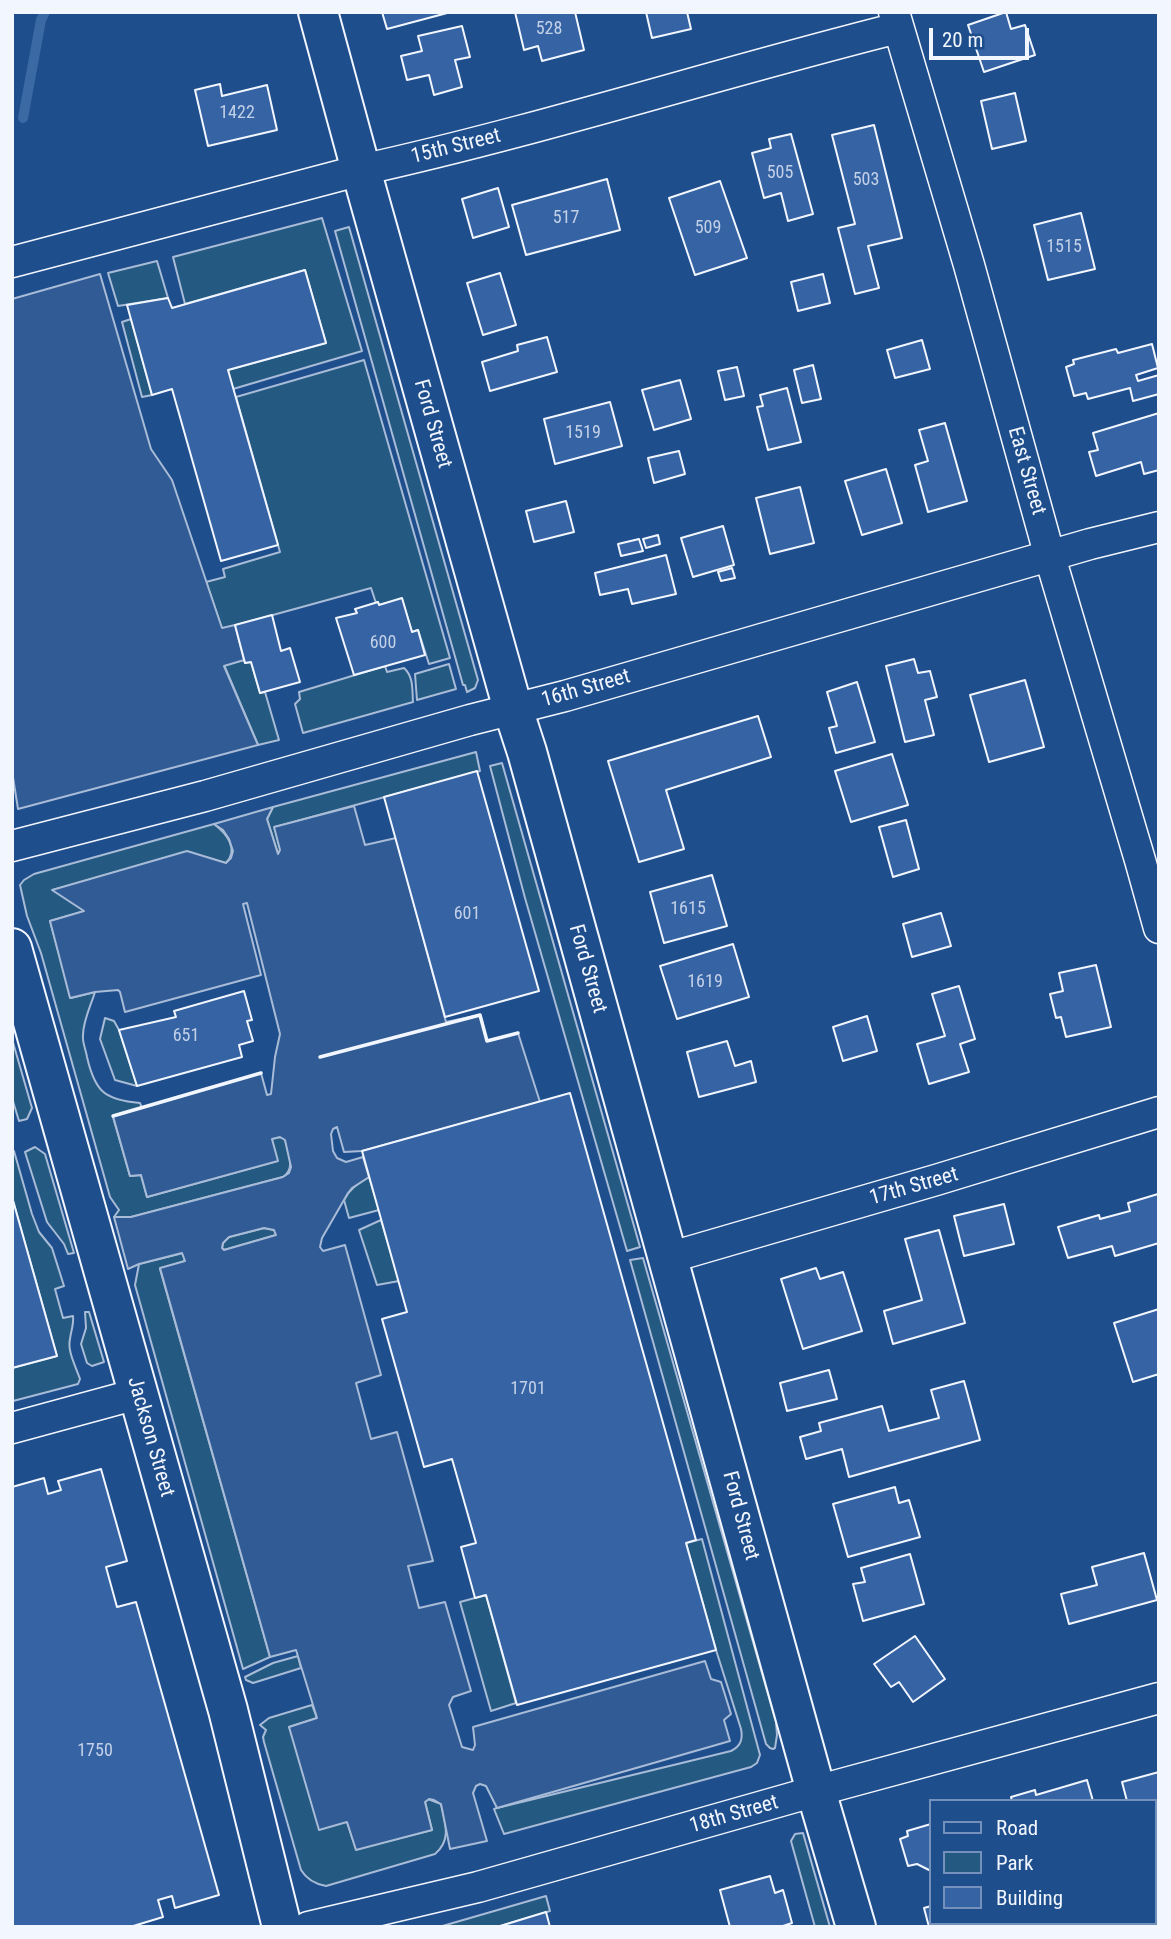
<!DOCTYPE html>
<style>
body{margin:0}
#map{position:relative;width:1171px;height:1939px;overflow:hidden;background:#1f4e8c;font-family:"Roboto Condensed",sans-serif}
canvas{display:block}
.frame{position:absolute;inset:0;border:14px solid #f2f6ff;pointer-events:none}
.legend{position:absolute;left:929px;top:1799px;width:228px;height:126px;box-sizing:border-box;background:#1f4e8c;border:2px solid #7391ba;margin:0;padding:9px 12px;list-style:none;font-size:21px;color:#f2f6ff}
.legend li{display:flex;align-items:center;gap:14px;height:35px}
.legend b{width:35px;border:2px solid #7391ba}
.scale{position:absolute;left:929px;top:28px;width:100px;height:32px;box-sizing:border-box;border:4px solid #f2f6ff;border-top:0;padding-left:9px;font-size:21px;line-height:24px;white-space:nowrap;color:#f2f6ff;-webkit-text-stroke:5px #1f4e8c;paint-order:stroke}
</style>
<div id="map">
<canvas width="1171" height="1939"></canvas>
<div class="frame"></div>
<ul class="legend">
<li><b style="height:9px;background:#1f4e8c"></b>Road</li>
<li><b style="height:19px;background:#245a82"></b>Park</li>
<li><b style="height:19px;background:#3563a3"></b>Building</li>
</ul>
<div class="scale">20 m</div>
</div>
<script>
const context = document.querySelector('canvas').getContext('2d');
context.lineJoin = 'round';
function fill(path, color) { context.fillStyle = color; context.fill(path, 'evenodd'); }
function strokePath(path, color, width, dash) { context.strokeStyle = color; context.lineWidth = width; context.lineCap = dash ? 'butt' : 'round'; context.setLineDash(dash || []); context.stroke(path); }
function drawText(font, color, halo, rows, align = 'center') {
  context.font = font + ' "Roboto Condensed",sans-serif'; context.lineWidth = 5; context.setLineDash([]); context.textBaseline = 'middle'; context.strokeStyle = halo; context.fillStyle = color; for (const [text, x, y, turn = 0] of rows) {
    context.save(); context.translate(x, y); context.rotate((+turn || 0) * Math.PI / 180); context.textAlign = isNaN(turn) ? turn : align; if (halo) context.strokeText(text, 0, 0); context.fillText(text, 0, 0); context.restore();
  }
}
const green = new Path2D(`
 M322 218 362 351 233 389 228 370 326 343 305 270 185 304 173 257Z
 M349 227 478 680 475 688 467 692 465 685H463L335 231Z
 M157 261 168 298 118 306 108 273Z
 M131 319 152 395 142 397 122 322Z
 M364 360 450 658 429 664 418 630 412 632 402 599 379 605 378 602 376 603 371 588 222 629 206 582 225 577 223 569 280 552 236 397Z
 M244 660 245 663 251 662 260 693 265 692 279 740 258 745 224 665Z
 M449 664 456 689 417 700 415 674Z
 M385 666 387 672 404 668C414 677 412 690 413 702L303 733 295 704 300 699 299 692Z
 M476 752 480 771 275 827 281 852 278 854 267 819 273 807Z
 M502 763 640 1247 627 1251 525 898 490 766Z
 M214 824C227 834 239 849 226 863L187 852 53 890 85 911 50 921 71 998 95 992C91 1005 83 1021 83 1035 82 1042 86 1050 87 1057 95 1092 105 1100 140 1103L142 1108 113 1117 130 1176 141 1175 147 1197 277 1161 271 1139 280 1137 285 1139C288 1153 296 1168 283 1177L131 1217H114L119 1210 110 1197 41 953 27 916 20 885 24 880 34 874Z
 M105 1018 114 1021 119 1030 137 1086 115 1080 100 1039Z
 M12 1039 32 1108 27 1119 19 1121 12 1098Z
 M35 1147 45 1154 74 1253 68 1254 64 1244 47 1222 25 1152Z
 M12 1151H14L32 1214 39 1232 52 1248 64 1286 55 1289 63 1318 73 1316C74 1325 71 1330 70 1339 67 1351 76 1367 80 1379L78 1384 13 1401 12 1368 57 1356 12 1197Z
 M369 1177 379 1210 349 1218 344 1200C350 1188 358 1184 369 1177Z
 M381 1220 399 1281 377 1285 359 1230Z
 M264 1228 274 1230 276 1235 224 1250 222 1248 223 1243 229 1237Z
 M183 1253 185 1261 160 1269 270 1657 243 1669 135 1285 139 1264Z
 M643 1258 776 1722 777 1735 775 1748 773 1749 770 1748 766 1744 630 1260Z
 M85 1312H89L104 1362 92 1366 87 1363 81 1344 86 1328Z
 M702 1539 760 1755 757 1763 751 1767 504 1834 494 1809 497 1808 731 1751C741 1746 743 1739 741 1729L716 1650 686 1543Z
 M486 1595 516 1703 491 1711 460 1602Z
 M298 1656 301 1668 253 1683 246 1680 245 1677 273 1663Z
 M312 1705 317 1718 289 1727 347 1822 356 1849 432 1830 425 1802 428 1799 441 1804C445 1822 452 1840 435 1854L326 1886C315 1884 307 1880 301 1870L264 1742 263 1737 266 1730 260 1725 269 1718Z
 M803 1833 830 1927H815L791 1841 795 1834Z
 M546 1896 550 1911 497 1927H439Z`);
const parking = new Path2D(`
 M100 274 151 449 172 480 222 628 235 625 244 660 224 666 258 745 18 809 12 771V299Z
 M354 806 365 845 396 838 446 1022 480 1015 487 1041 518 1033 540 1102 362 1151 344 1152 337 1127 333 1129 331 1134 333 1151 337 1158 346 1162 363 1157 369 1177 352 1188 348 1193 322 1238 320 1247 323 1251 345 1245 381 1375 356 1383 371 1439 397 1432 433 1561 408 1566 419 1608 445 1602 471 1691 453 1697 449 1705 462 1747 473 1750 475 1745 473 1727 705 1661 711 1679 721 1682 731 1714 724 1720 730 1741 497 1808 486 1786 480 1784 476 1786 473 1793 487 1841 450 1849 441 1804 434 1800 429 1799 425 1802 432 1830 356 1850 347 1822 319 1830 289 1727 317 1718 296 1650 270 1657 160 1268 185 1261 182 1253 139 1264 128 1269 114 1217H131L283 1177 289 1173 291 1167 285 1140 280 1137 272 1139 278 1161 147 1197 141 1175 130 1176 113 1116 261 1073 267 1095 271 1094 275 1057 280 1034 247 903 243 904 261 975 125 1012 120 992 118 990 95 992 70 998 50 921 84 911 52 890 187 851 226 863 231 858 233 851 229 839 223 830 214 824 273 807 267 819 278 854 280 850 274 827ZM264 1228 274 1230 276 1235 224 1250 222 1248 223 1243 229 1237Z`);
const stream = new Path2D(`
 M23 118 41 20 45 12`);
const building = new Path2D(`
 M382 12H451L387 29Z
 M515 12H575L584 50 542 61 538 46 524 50Z
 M646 12H687L691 29 652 38Z
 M1006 12 1011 29 1025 25 1035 55 984 72 968 25Z
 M462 26 470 57 455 60 462 87 434 95 429 75 407 80 401 56 422 51 418 36Z
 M220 84 222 96 267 85 277 130 208 146 195 90Z
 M1015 93 1026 141 992 149 981 101Z
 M874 125 902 238 868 246 879 288 855 294 838 228 855 224 832 135Z
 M791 134 813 214 788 221 781 193 764 198 752 153 771 148 769 139Z
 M607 179 620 230 526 255 512 205Z
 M720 181 747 258 695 275 669 198Z
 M498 188 509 227 473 238 462 199Z
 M1081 213 1095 269 1048 280 1034 225Z
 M305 270 326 343 228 370 278 545 221 561 172 389 152 395 127 305 168 298 172 308Z
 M500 273 516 325 483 335 467 283Z
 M823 274 830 303 798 311 791 282Z
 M547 337 557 372 490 391 482 362 518 351 517 345Z
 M922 340 930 369 895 378 887 350Z
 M1152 344 1158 368 1136 375 1138 381 1159 375V394L1133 401 1130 388 1088 399 1086 393 1074 396 1066 367 1074 364 1073 360 1116 349 1118 353Z
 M813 365 821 399 802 403 794 370Z
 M737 367 744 396 725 400 718 371Z
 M680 380 691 419 654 430 642 390Z
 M787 388 801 442 768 450 757 407 763 406 760 395Z
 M610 402 622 446 555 464 544 419Z
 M1159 413V470L1144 474 1141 462 1096 476 1089 452 1098 450 1093 433Z
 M945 423 967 501 928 512 915 465 928 461 919 430Z
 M679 451 685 474 654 483 648 458Z
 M886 469 902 523 862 535 845 481Z
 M800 487 814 543 770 554 756 498Z
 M566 501 574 532 534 542 526 511Z
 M723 526 734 565 693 577 681 538Z
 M658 535 660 544 646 548 643 539Z
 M639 539 643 551 621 556 618 544Z
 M666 555 676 594 632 604 628 589 600 595 595 573Z
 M732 568 735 578 721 581 718 572Z
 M402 598 412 632 418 630 425 655 354 675 336 618 357 613 355 609 378 602 379 605Z
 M272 615 281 651 290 648 300 682 260 693 251 662 245 663 235 625Z
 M914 659 918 673 930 671 937 697 925 700 934 735 905 742 886 666Z
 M1025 680 1044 747 989 762 970 695Z
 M857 682 875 742 836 753 829 728 837 726 827 692Z
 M758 716 771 757 666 790 684 849 639 862 608 761Z
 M892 754 908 805 851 822 835 771Z
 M477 771 539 991 445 1017 384 797Z
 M906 820 919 869 893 877 879 827Z
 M712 875 727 926 664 943 650 892Z
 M941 913 951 946 912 957 903 924Z
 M733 944 749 997 677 1019 660 966Z
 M1096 965 1111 1027 1066 1037 1061 1017 1056 1018 1050 994 1063 991 1059 973Z
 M959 986 975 1039 960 1044 969 1072 929 1084 917 1044 945 1036 932 994Z
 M244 991 252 1020 247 1021 253 1041 239 1045 242 1057 137 1086 119 1030 176 1017 174 1011Z
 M867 1016 877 1051 843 1061 833 1027Z
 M727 1041 735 1066 751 1061 756 1082 699 1097 687 1052Z
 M570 1093 696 1540 686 1543 716 1650 517 1705 486 1595 475 1598 461 1547 476 1543 452 1459 424 1467 382 1319 407 1312 362 1151Z
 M1158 1194 1159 1243 1115 1256 1112 1246 1068 1258 1058 1227 1099 1215 1100 1219 1130 1211 1128 1203Z
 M12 1197 57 1356 12 1368Z
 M1004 1204 1014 1244 964 1256 954 1216Z
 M939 1230 965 1323 893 1344 884 1311 922 1300 905 1239Z
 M816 1268 820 1279 843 1272 862 1331 803 1349 781 1279Z
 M1159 1309V1374L1133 1382 1114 1323Z
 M829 1370 837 1399 787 1411 780 1383Z
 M964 1381 980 1440 849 1477 842 1449 806 1459 800 1437 821 1431 819 1423 882 1406 889 1431 939 1418 931 1390Z
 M101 1469 127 1561 106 1567 117 1607 136 1602 219 1895 175 1908 172 1896 158 1900 163 1917 130 1927H12V1487L44 1478 48 1494 61 1490 58 1481Z
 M895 1487 899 1503 909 1500 920 1537 848 1557 833 1504Z
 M1144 1553 1157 1600 1069 1624 1061 1594 1097 1585 1092 1567Z
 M910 1554 924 1604 863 1621 853 1584 865 1582 861 1568Z
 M915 1636 945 1679 913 1702 899 1682 891 1687 874 1664Z
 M1159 1772V1855L1155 1856V1801H1127L1122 1782Z
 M1087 1780 1093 1801H1012L1011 1797 1035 1790 1036 1795Z
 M931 1824V1871L917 1864 908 1866 900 1839 908 1836 907 1831Z
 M770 1876 775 1893 783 1890 792 1923 780 1927H730L720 1890Z
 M931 1906V1923H1000V1925L994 1927H929L924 1908Z
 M546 1912 550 1927H497Z`);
const street = new Path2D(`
 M894 12 969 265 1050 557 1140 860 1159 928
 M12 262 361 170C542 130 718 73 898 28
 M12 846 205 796 470 720 565 696 1090 544 1159 527
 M668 1258 936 1180 1159 1112
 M12 1428 137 1394
 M308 1927 478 1887 816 1791 1159 1698`);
const secondary = new Path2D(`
 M318 12 361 170 513 709 527 752 816 1791 856 1927
 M12 948 228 1710 282 1927`);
const wall = new Path2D(`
 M320 1057 480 1015 487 1041 518 1033
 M113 1116 261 1073`);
const numberNames = [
 ["528",549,29],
 ["1422",237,113],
 ["505",780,173],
 ["503",866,180],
 ["517",566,218],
 ["509",708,228],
 ["1515",1064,247],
 ["1519",583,433],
 ["600",383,643],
 ["1615",688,909],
 ["601",467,914],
 ["1619",705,982],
 ["651",186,1036],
 ["1701",528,1389],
 ["1750",95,1751]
];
const streetNames = [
 ["15th Street",456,147,-14],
 ["Ford Street",432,424,74],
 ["East Street",1026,471,74],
 ["16th Street",586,689,-16],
 ["Ford Street",587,969,74],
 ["17th Street",914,1187,-16],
 ["Jackson Street",150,1437,74],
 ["Ford Street",740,1516,75],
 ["18th Street",734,1815,-16]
];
fill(green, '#245a82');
strokePath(green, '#a8bbd7', 2);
fill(parking, '#305b95');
strokePath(parking, '#a8bbd7', 2);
strokePath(stream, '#3b69a3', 10);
fill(building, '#3563a3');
strokePath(building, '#f2f6ff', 2);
strokePath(street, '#f2f6ff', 33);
strokePath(secondary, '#f2f6ff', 42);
strokePath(street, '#1f4e8c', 30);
strokePath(secondary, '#1f4e8c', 38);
strokePath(wall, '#f2f6ff', 3.5);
drawText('18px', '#c3d1e8', null, numberNames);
drawText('21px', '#f2f6ff', '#1f4e8c', streetNames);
</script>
